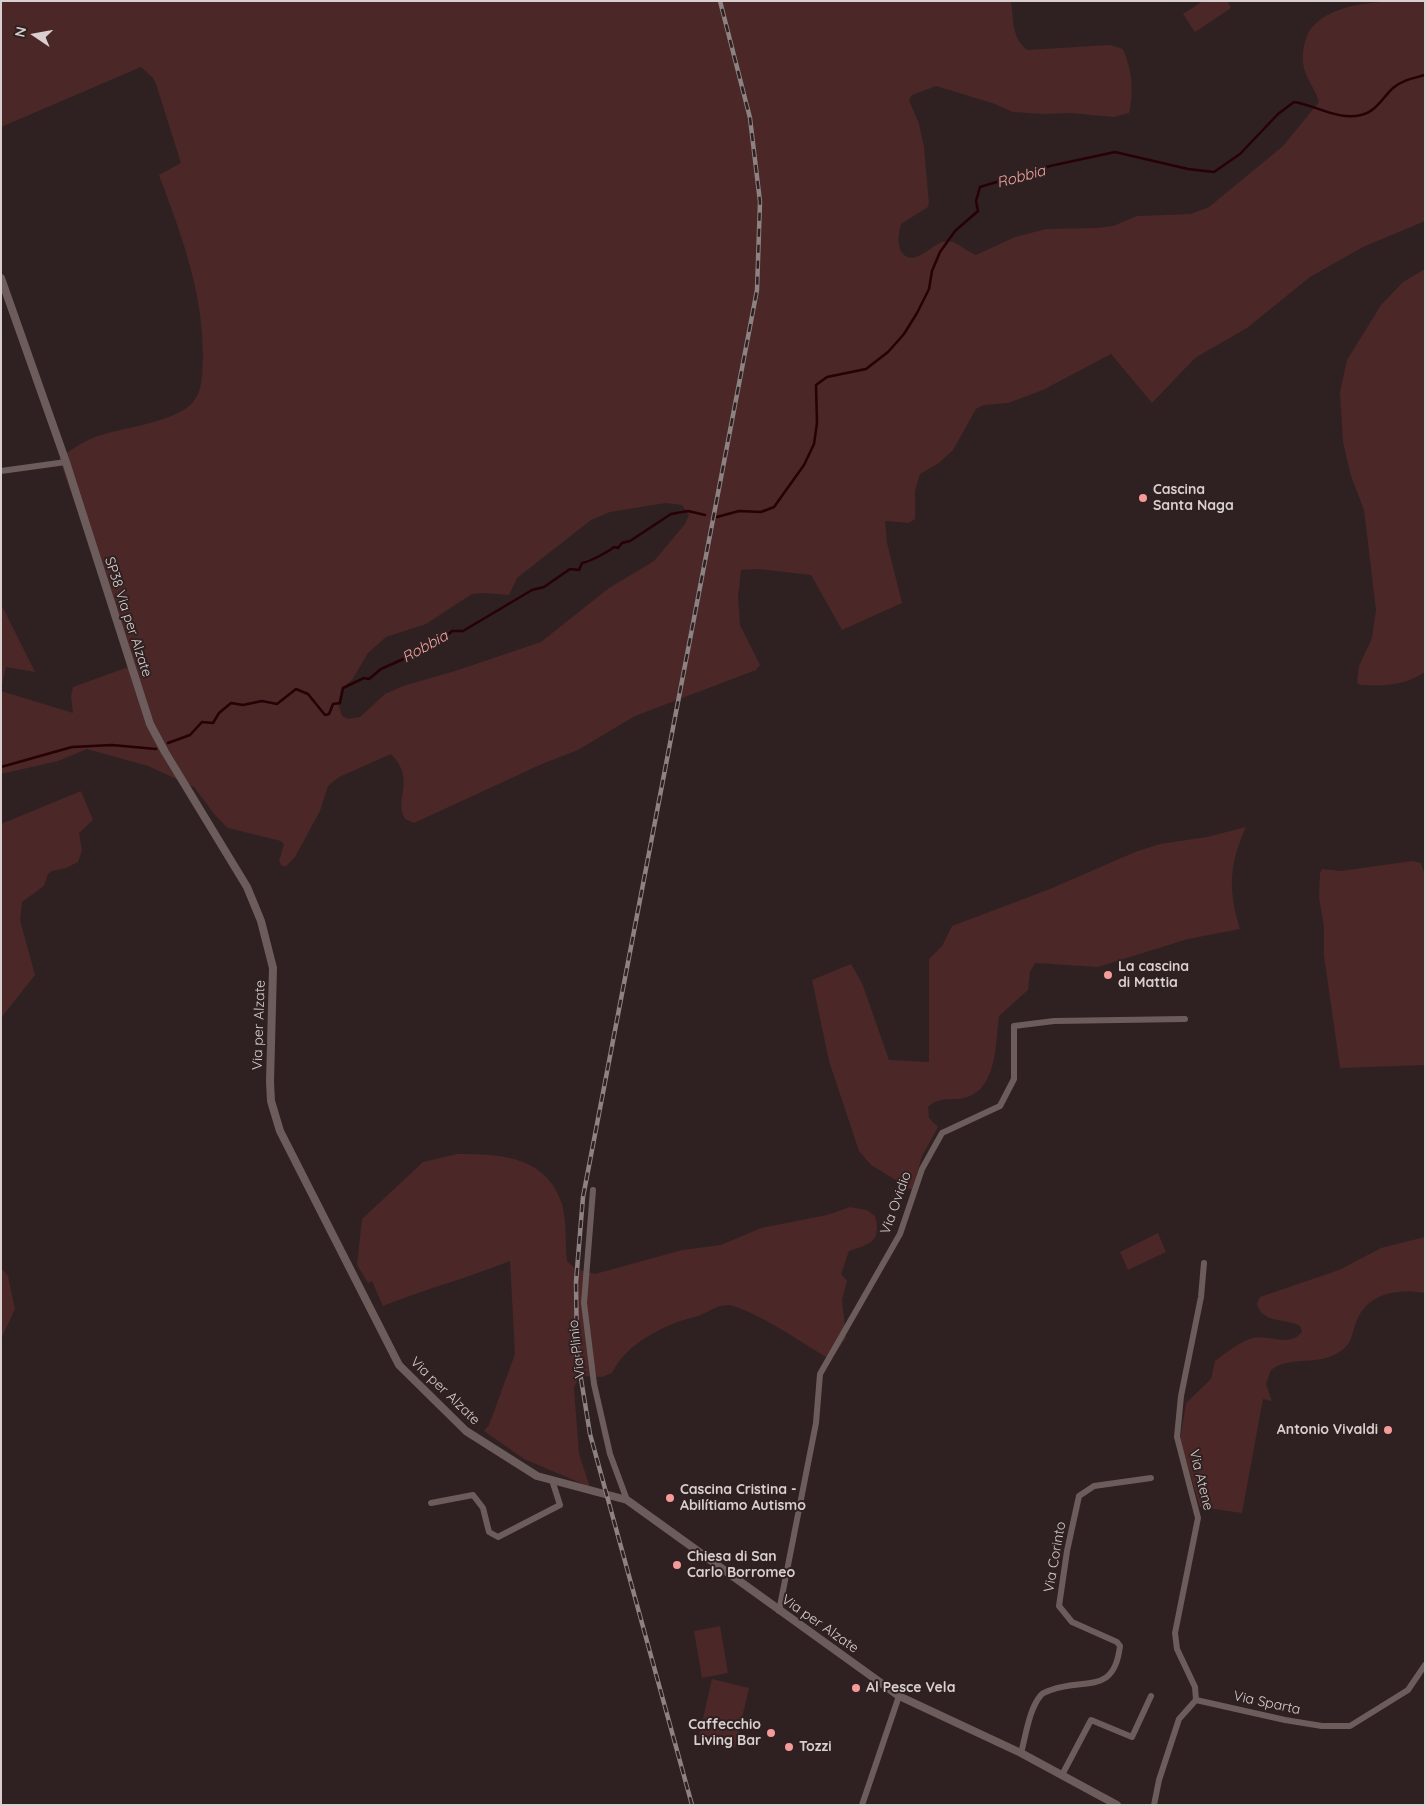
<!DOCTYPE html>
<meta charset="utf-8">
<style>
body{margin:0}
#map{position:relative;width:1426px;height:1806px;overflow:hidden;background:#2f2121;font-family:Quicksand,sans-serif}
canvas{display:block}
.frame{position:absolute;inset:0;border:2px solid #d9cfcf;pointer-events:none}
.north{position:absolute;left:10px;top:10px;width:50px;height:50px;-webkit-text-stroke:4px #2f2121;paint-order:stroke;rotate:282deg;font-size:14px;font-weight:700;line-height:20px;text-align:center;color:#d9cfcf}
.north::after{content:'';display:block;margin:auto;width:18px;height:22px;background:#d9cfcf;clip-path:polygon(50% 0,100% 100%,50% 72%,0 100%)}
</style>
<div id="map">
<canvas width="1426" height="1806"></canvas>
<div class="frame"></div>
<div class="north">N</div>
</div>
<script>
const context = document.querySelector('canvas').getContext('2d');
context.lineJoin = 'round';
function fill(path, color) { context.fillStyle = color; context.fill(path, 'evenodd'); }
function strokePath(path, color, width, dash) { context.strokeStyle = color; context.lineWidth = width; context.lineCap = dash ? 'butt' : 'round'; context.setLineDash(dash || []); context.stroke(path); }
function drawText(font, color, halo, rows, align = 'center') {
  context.font = font + ' Quicksand,sans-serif'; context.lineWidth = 4; context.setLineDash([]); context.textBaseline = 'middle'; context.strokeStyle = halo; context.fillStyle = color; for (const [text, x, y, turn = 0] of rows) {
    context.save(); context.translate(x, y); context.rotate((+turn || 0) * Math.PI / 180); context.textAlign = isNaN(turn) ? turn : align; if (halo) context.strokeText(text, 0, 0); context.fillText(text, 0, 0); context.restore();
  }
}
const green = new Path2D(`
 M1 1H1011C1014 21 1011 36 1027 50L1110 45 1123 49C1132 70 1134 90 1129 113L1114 117 1071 113 1044 114 1013 112 992 103 936 86 912 95 909 100 919 124 924 147 929 203 928 207 901 224C899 233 896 246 903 254 917 268 934 239 949 241 959 243 967 252 976 255L1015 237 1046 229 1096 228 1113 226 1137 216 1191 214 1209 207 1283 146 1319 102C1315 88 1305 78 1303 63 1302 53 1304 43 1308 33 1328 0 1385 1 1425 1V221L1363 247 1310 277 1247 328 1195 358 1152 403 1111 354 1043 390 1008 403 984 405 976 409 953 450 939 463 920 474 915 491V519L909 523 885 521 887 543 902 603 842 630 811 575 758 569 741 570 738 597 740 625 760 665 756 670 635 716 578 750 542 764 414 823 405 819C393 798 417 781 391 754L339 777 328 786 320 811 295 857 286 866H282L279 861 284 844 281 841 228 828 214 814 194 787 148 766 87 749 58 761 1 774V691L73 713 71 696 73 687 131 666 59 458C71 450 82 442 95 437 124 427 159 425 185 409 203 398 202 377 203 358 203 291 182 237 159 175L181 163 156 84 153 78 141 67 1 127ZM666 503 682 505 689 515 685 524 654 561 609 588 541 642 455 671 403 686 385 694 360 717 348 719 342 716 338 703 341 689 352 680 368 653 386 637 426 624 472 594 484 593 509 595 517 578 591 520 610 512Z
 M1203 1H1227L1231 8 1195 32 1183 14Z
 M1425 269V672C1404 686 1385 686 1361 685L1357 683 1359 666 1372 638 1376 610 1364 510 1351 476 1343 442 1340 392 1347 360 1381 305 1403 282Z
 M1 604 35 672 6 667 1 688Z
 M81 791 93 820 79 833 82 850 78 862 66 868 52 871 48 874 44 886 22 902 20 920 35 975 1 1018V824Z
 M1246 827C1229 864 1228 890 1240 929L1188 939 1098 967 1035 963 1030 972 1028 990 999 1016C995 1046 998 1096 957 1099 946 1099 936 1099 928 1107L929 1118 938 1127 922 1156 912 1190 871 1165 859 1151 829 1061 812 980 851 964 862 983 889 1060 929 1062V959L942 946 952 926 1050 889 1135 852 1160 844 1207 837Z
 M1412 861 1421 863 1425 875V1065L1340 1068 1324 956V927L1319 898 1320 873 1322 869 1341 871Z
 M457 1154C499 1154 546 1155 562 1204 567 1222 565 1243 567 1261L576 1269 595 1274 682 1250 721 1245 761 1228 827 1215 850 1207 867 1210 875 1216C882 1242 870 1244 849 1251L841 1274 847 1281 842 1300 846 1338 831 1360C799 1341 769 1319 734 1306 720 1302 710 1312 698 1316 692 1318 686 1319 680 1321 652 1332 626 1346 612 1373L602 1377 579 1376 574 1388 579 1454 590 1487 524 1459 484 1431 489 1425 515 1354 510 1261C468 1278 425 1289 383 1306L372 1281 368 1283 357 1265 362 1219 423 1162Z
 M1158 1233 1166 1252 1128 1270 1120 1252Z
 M1425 1237V1293C1400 1289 1370 1292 1358 1318 1350 1336 1354 1345 1334 1355 1314 1365 1289 1356 1271 1370L1266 1384 1272 1401 1263 1399 1242 1513 1200 1507 1180 1440 1186 1403 1211 1379 1215 1361C1226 1353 1239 1342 1253 1338 1269 1334 1289 1348 1302 1332L1300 1326C1286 1318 1261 1324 1257 1303L1260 1297 1339 1270 1381 1248Z
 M1 1268 8 1276 15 1309 1 1339Z
 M720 1626 728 1673 702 1678 694 1631Z
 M712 1679 749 1688 735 1748 698 1740Z`);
const stream = new Path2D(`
 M717 517 739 511 761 512 774 507 804 465 814 444 817 423 816 385 827 377 866 369 888 352 904 334 917 313 929 289 932 271 940 252 955 231 978 211 976 201 980 187 1050 166 1115 152 1188 169 1214 172 1240 154 1278 114 1294 102C1315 105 1339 121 1361 115 1376 112 1383 97 1393 88 1402 80 1414 78 1425 75
 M168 743 190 735 202 722 213 723 219 713 231 703 243 705 262 701 277 704 296 689 308 694 325 715 329 714 333 704 340 703 343 688 364 678 369 679 381 669 439 643 452 631H463L532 590 544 587 570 569 579 570 582 563C589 562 608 552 614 547L618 548 622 543 630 541 671 514 688 511 705 515
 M1 767 72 747 112 745 156 749`);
const minor = new Path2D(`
 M1 471 66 462
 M593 1190 584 1303 594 1384 610 1454 627 1500
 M431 1503 473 1495 483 1508 489 1532 498 1537 560 1505 552 1480
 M779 1611 816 1423 820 1374 900 1234 922 1169 942 1133 1000 1106 1014 1079V1026L1054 1021 1185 1019
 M1196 1700 1195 1687 1177 1649 1175 1633 1198 1518 1177 1437 1181 1396 1201 1297 1204 1263
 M1021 1753C1026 1735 1029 1709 1041 1695 1044 1692 1048 1691 1051 1690 1085 1677 1114 1696 1120 1646L1117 1642 1072 1622 1059 1606 1067 1551 1079 1496 1094 1486 1151 1478
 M1062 1775 1091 1720 1132 1737 1151 1696
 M862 1805 899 1696
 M1154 1805 1159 1780 1179 1719 1196 1700 1285 1720 1322 1726H1350L1408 1690 1425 1665`);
const tertiary = new Path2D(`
 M1 278 66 462 150 724 165 752 247 887 261 921 273 968 270 1082 271 1101 280 1131 399 1365 466 1431 537 1476 627 1500 899 1696 1021 1753 1117 1805`);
const rail = new Path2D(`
 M692 1805 590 1434 577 1354 576 1282 583 1197 757 290 760 202 750 118 720 1`);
const markers = [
 [1143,498,5,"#f59b9a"],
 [1108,975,5,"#f59b9a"],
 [1388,1430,5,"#f59b9a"],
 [670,1498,5,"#f59b9a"],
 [677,1565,5,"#f59b9a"],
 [856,1688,5,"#f59b9a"],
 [771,1733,5,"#f59b9a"],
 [789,1747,5,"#f59b9a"]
];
const poiNames = [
 ["Cascina",1153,490],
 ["Santa Naga",1153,506],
 ["La cascina",1118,967],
 ["di Mattia",1118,983],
 ["Antonio Vivaldi",1378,1430,"right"],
 ["Cascina Cristina -",680,1490],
 ["Abilítiamo Autismo",680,1506],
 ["Chiesa di San",687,1557],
 ["Carlo Borromeo",687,1573],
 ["Al Pesce Vela",866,1688],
 ["Caffecchio",761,1725,"right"],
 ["Living Bar",761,1741,"right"],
 ["Tozzi",799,1747]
];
const streetNames = [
 ["SP38 Via per Alzate",128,617,72],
 ["Via per Alzate",259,1025,-88],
 ["Via Ovidio",896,1203,-70],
 ["Via Plinio",577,1349,-97],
 ["Via per Alzate",445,1391,44],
 ["Via Atene",1201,1480,76],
 ["Via Corinto",1055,1557,-80],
 ["Via per Alzate",820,1624,35],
 ["Via Sparta",1267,1703,12]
];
const waterNames = [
 ["Robbia",1021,177,-15],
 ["Robbia",425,647,-29]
];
fill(green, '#4b2727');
strokePath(stream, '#270105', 2.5);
strokePath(minor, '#6d5c5c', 6);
strokePath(tertiary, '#6d5c5c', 8);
strokePath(rail, '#8d8181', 4.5);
strokePath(rail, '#2f2121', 2.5, [8]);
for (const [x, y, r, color] of markers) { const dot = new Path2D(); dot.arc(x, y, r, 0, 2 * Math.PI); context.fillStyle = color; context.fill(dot); strokePath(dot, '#2f2121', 2); }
drawText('bold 14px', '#d9cfcf', '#2f2121', poiNames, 'left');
drawText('14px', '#d9cfcf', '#2f2121', streetNames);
drawText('italic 15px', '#f6a6a4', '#2f2121', waterNames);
</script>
